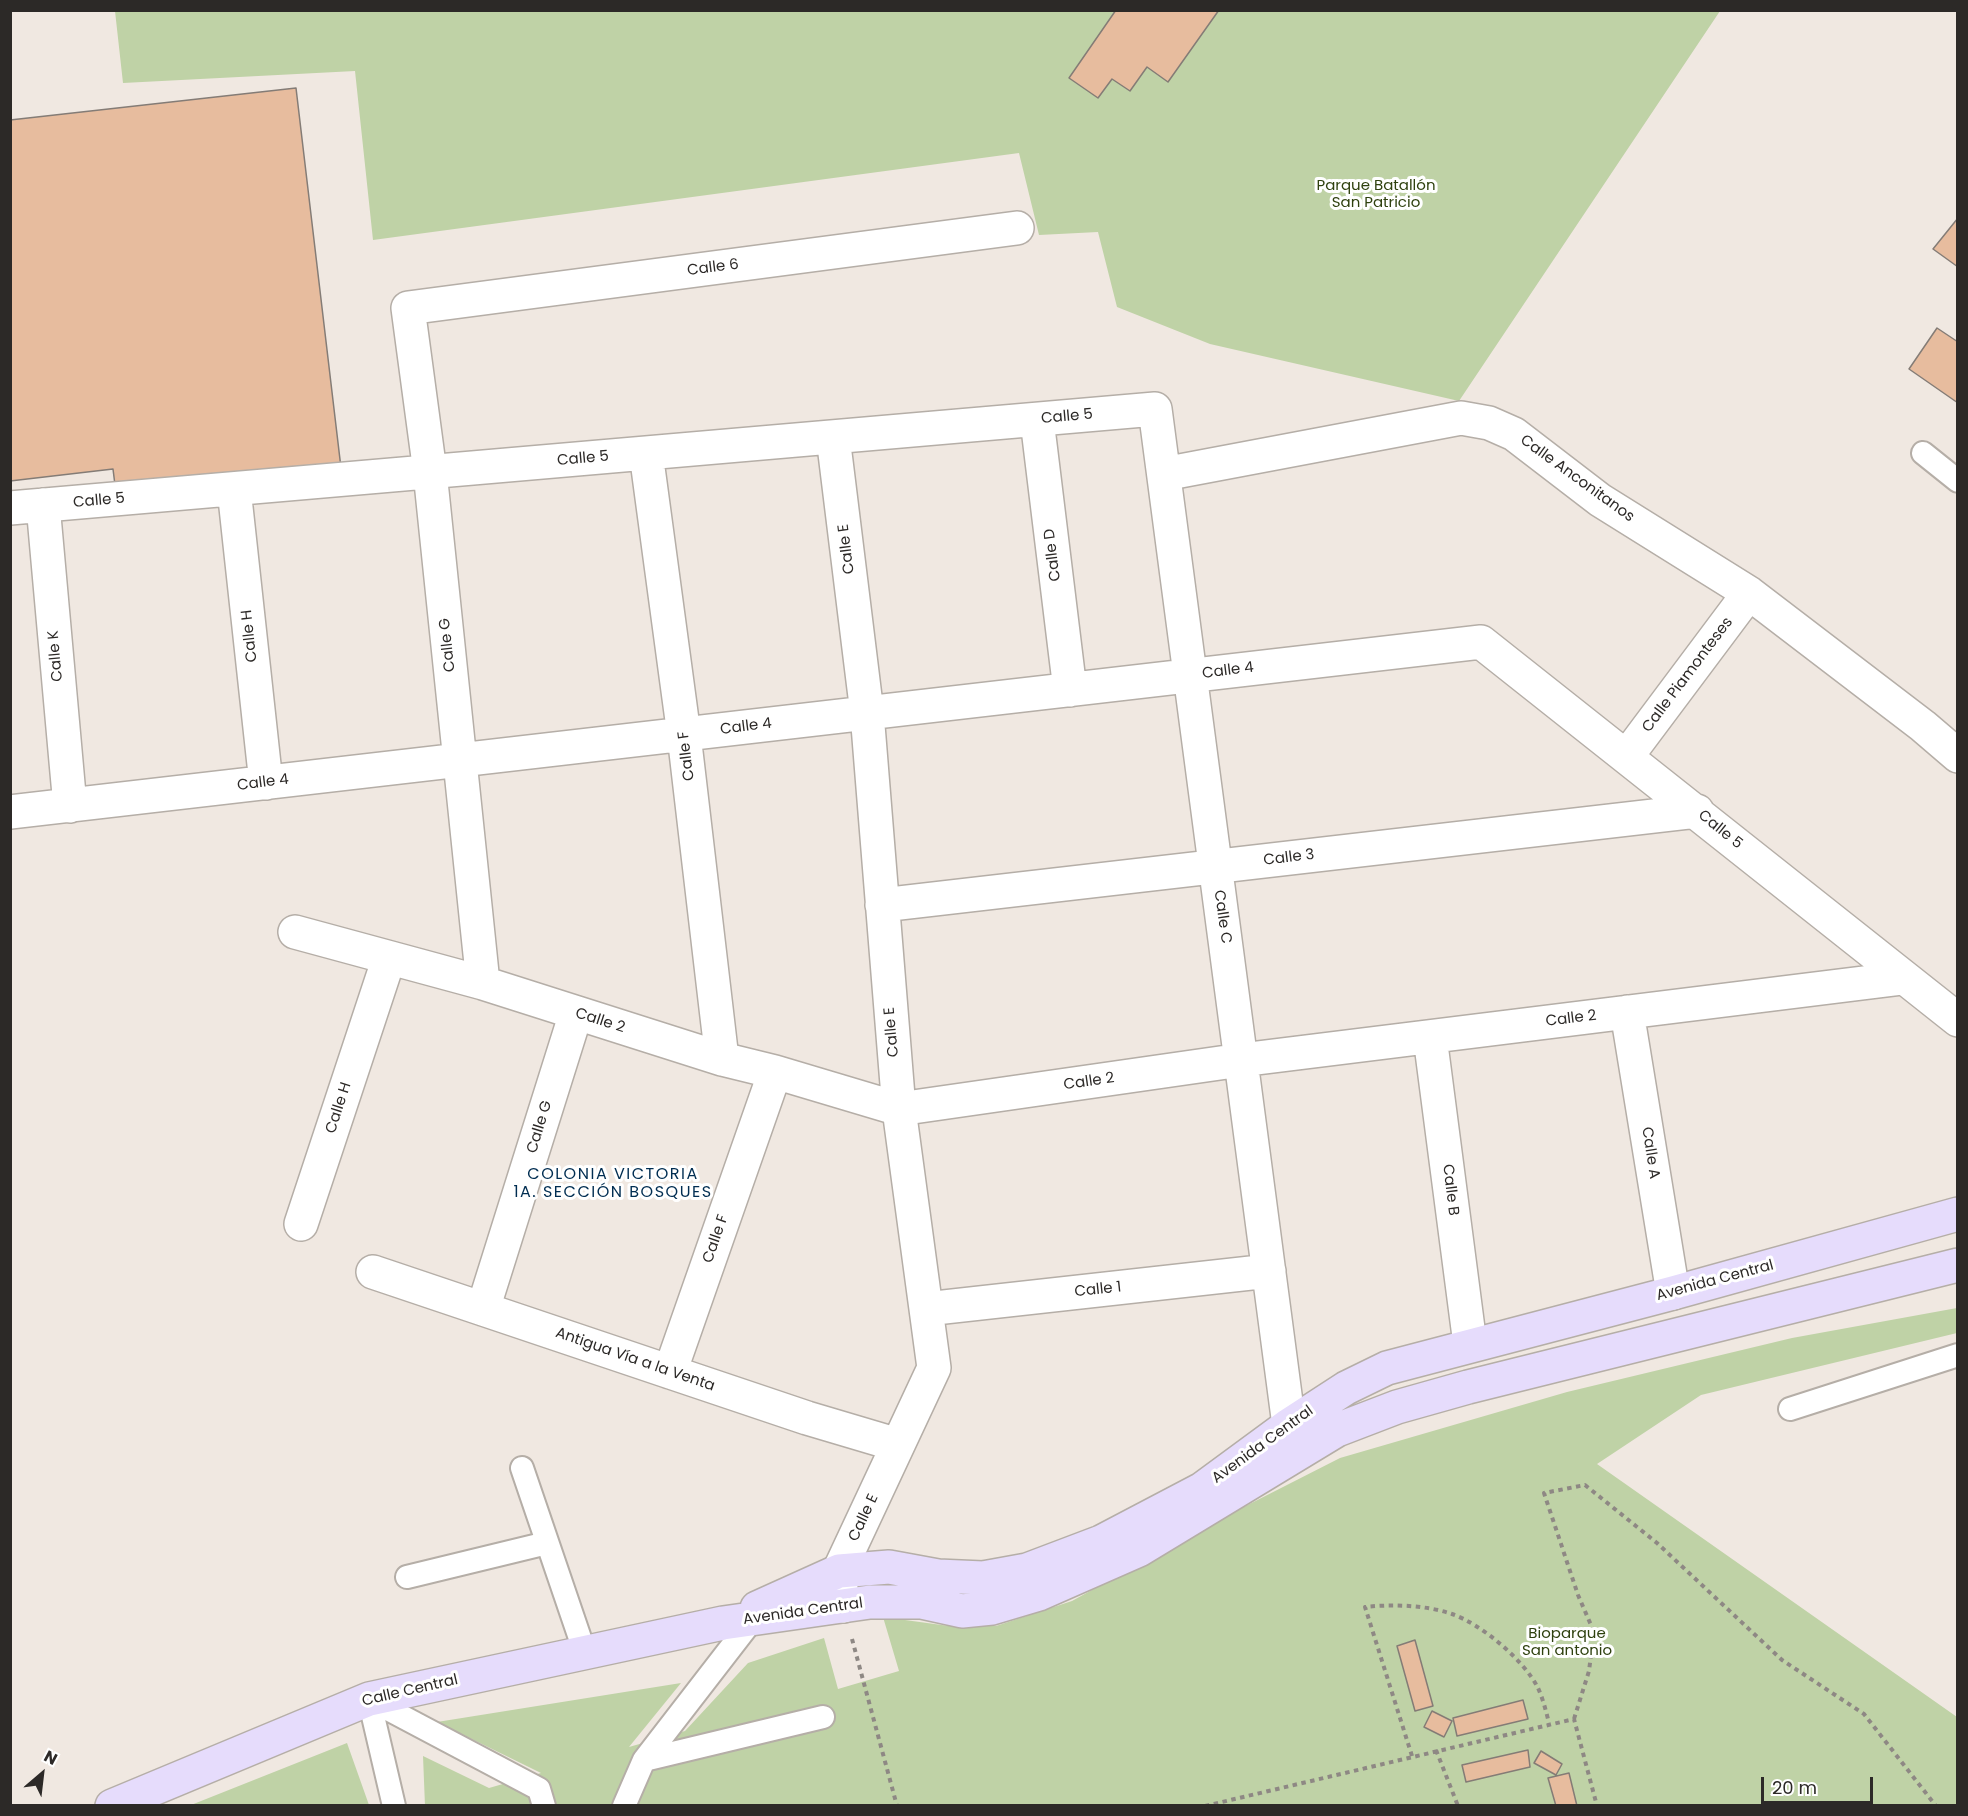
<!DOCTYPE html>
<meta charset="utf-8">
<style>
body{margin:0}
#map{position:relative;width:1968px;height:1816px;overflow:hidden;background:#f0e8e1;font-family:Poppins,sans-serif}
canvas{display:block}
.frame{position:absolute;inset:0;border:12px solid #2c2927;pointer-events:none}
.north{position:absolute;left:12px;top:1744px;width:60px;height:60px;-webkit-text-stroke:4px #fff;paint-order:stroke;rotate:28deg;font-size:16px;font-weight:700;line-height:24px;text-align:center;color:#2c2927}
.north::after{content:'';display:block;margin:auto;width:21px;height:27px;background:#2c2927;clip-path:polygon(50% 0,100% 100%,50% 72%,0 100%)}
.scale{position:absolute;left:1761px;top:1777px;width:112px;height:27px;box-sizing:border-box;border:3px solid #2c2927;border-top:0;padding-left:8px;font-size:18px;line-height:21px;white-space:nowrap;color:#2c2927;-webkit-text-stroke:4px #fff;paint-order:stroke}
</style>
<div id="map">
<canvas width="1968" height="1816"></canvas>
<div class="frame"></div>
<div class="north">N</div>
<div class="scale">20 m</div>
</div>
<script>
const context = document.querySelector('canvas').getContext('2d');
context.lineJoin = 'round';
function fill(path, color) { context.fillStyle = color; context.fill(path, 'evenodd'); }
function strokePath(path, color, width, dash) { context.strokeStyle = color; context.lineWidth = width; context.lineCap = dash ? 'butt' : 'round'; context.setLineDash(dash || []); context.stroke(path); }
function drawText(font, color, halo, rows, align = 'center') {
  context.font = font + ' Poppins,sans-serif'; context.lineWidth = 6; context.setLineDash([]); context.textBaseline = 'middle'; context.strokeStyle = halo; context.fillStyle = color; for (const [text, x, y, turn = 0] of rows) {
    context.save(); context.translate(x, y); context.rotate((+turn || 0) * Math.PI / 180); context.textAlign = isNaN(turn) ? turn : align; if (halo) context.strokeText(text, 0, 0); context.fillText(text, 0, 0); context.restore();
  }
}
const green = new Path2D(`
 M115 11H1720L1459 401 1210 344 1117 307 1098 232 1039 235 1019 153 373 240 355 71 123 83Z
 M1957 1308V1333L1701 1395 1597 1464 1957 1717V1805L425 1806 423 1756 489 1788 541 1773 437 1722 681 1683 629 1747 685 1731 748 1663 824 1638 838 1689 899 1671 883 1617 949 1626H996L1072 1601 1226 1516 1340 1458 1567 1392 1792 1338Z
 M347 1743 369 1805H191Z`);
const building = new Path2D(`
 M1116 10H1219L1168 82 1147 67 1130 91 1112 79 1098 98 1069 78Z
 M296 88 341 468 116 493 113 469 10 481V120Z
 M1958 218V267L1933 249Z
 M1937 328 1958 342V403L1909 369Z
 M1415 1640 1433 1706 1415 1711 1397 1646Z
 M1523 1700 1528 1719 1457 1736 1453 1718Z
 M1432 1711 1452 1721 1444 1737 1424 1727Z
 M1528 1750 1530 1767 1466 1782 1462 1765Z
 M1541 1751 1562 1764 1556 1775 1534 1763Z
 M1569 1773 1577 1806H1556L1548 1778Z`);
const path = new Path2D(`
 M852 1639 897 1806
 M1574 1719 1589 1671 1594 1632 1578 1595 1544 1493 1585 1485 1657 1543 1782 1660 1864 1714 1936 1806
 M1436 1750 1458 1806
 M1412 1756 1365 1607C1392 1604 1426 1605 1452 1614 1481 1624 1524 1660 1538 1688 1543 1699 1546 1711 1549 1723
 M1205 1806 1574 1719 1597 1806`);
const lane = new Path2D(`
 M1923 453 1958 481
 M1790 1409 1958 1355
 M522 1468 585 1653
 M407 1577 547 1543
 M369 1699 539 1789 544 1806
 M369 1699 394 1806
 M644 1760 823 1717
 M624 1806 644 1760 753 1619 751 1612`);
const street = new Path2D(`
 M1037 420 1070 690
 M833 437 867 713 899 1109 934 1368 839 1571 843 1606
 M646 453 684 735 722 1059
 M1164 474 1461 418 1489 423 1514 434 1600 500 1749 593 1923 726 1958 756
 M234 489 266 783
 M43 505 70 806
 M10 508 1155 409 1289 1425
 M1627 756 1749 593
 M10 812 1481 642 1958 1020
 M882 905 1697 811
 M295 932 483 983 722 1059 775 1072 899 1109 1241 1060 1903 978
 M483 983 430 472 408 308 1017 228
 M1627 1012 1673 1293
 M1430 1037 1470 1344
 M301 1224 389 958
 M373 1272 807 1418 898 1445
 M483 1309 576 1013
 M926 1309 1269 1271
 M670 1372 775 1072`);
const secondary = new Path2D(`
 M757 1608 839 1571 889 1567 938 1576 983 1578 1027 1570 1101 1542 1202 1489 1289 1425 1346 1388 1387 1368 1673 1293 1958 1214
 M112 1806 369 1699 723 1623 870 1602H921L962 1611 992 1608 1039 1594 1139 1550 1337 1430 1397 1407 1468 1387 1958 1265`);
const parkNames = [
 ["Parque Batallón",1376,186],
 ["San Patricio",1376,203],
 ["Bioparque",1567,1634],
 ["San antonio",1567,1651]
];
const streetNames = [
 ["Calle 6",713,268,-7],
 ["Calle 5",1067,417,-5],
 ["Calle 5",583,459,-5],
 ["Calle Anconitanos",1577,479,36],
 ["Calle 5",99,501,-5],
 ["Calle E",847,549,-97],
 ["Calle D",1053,555,-97],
 ["Calle H",250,636,-96],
 ["Calle G",448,645,-96],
 ["Calle K",56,656,-95],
 ["Calle 4",1228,671,-7],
 ["Calle Piamonteses",1688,675,-53],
 ["Calle 4",746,727,-7],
 ["Calle F",687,756,-97],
 ["Calle 4",263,783,-7],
 ["Calle 5",1720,830,39],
 ["Calle 3",1289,858,-7],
 ["Calle C",1222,917,82],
 ["Calle 2",1571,1019,-7],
 ["Calle 2",600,1021,18],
 ["Calle E",892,1032,-95],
 ["Calle 2",1089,1082,-8],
 ["Calle H",339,1108,-72],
 ["Calle G",540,1127,-73],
 ["Calle A",1650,1153,81],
 ["Calle B",1450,1190,83],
 ["Calle F",716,1239,-71],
 ["Avenida Central",1715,1281,-15],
 ["Calle 1",1098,1290,-6],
 ["Antigua Vía a la Venta",635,1360,19],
 ["Avenida Central",1263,1445,-36],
 ["Calle E",864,1518,-65],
 ["Avenida Central",803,1612,-8],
 ["Calle Central",410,1691,-13]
];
const neighbourhoodNames = [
 ["COLONIA VICTORIA",613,1175],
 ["1A. SECCIÓN BOSQUES",613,1193]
];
fill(green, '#bfd2a6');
fill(building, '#e7bc9e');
strokePath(building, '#847c76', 1.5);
strokePath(lane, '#b5aea7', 26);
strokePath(street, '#b5aea7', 36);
strokePath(secondary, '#b5aea7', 36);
strokePath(path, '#8e8884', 4, [4.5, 4.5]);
strokePath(lane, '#fff', 22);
strokePath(street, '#fff', 33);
strokePath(secondary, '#e6dcfc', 33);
drawText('15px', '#2f410f', '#fff', parkNames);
drawText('15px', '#2c2927', '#fff', streetNames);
context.letterSpacing = '1.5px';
drawText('16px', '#002d51', '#fff', neighbourhoodNames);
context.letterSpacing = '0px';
</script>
